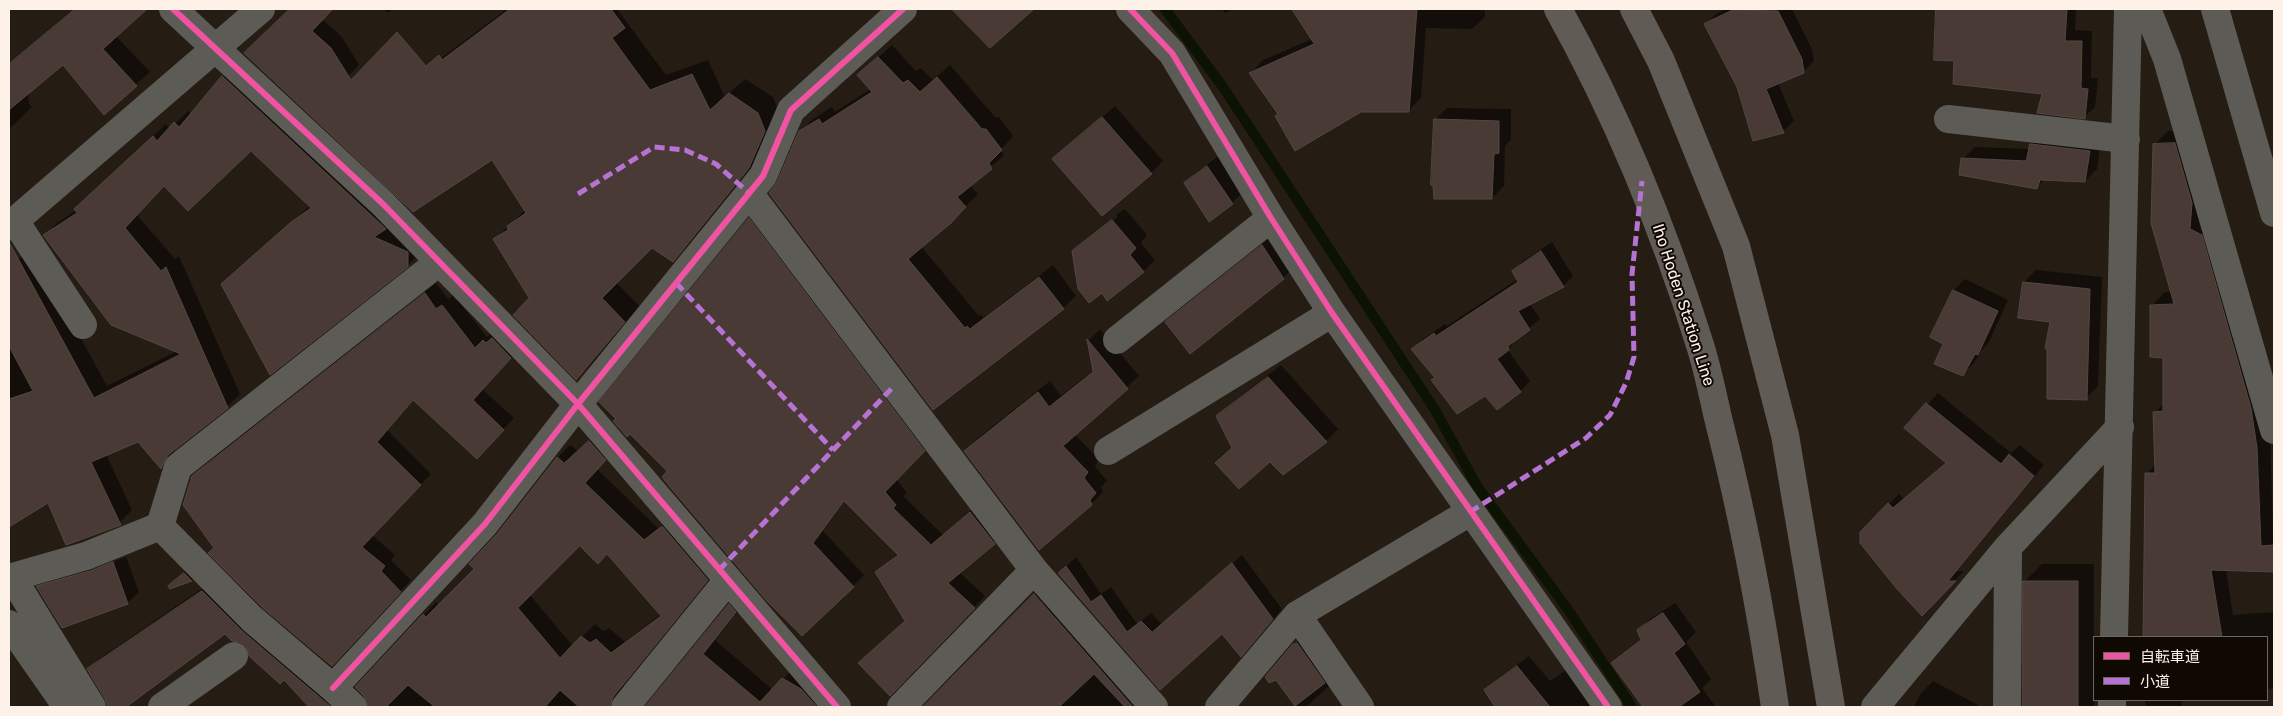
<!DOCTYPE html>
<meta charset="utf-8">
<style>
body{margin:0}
#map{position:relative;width:2283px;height:716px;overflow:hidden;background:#251c14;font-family:Rubik,"Noto Sans JP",sans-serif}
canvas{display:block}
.frame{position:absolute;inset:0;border:10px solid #fef1e8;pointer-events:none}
.legend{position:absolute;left:2093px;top:636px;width:175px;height:65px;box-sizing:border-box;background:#0f0803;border:1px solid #6f655f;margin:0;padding:6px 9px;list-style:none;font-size:15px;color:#fef1e8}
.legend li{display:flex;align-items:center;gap:10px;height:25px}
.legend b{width:25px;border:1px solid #6f655f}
</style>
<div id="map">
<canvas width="2283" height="716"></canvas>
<div class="frame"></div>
<ul class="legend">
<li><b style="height:6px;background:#f153a3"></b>自転車道</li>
<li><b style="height:6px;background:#b673d3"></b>小道</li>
</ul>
</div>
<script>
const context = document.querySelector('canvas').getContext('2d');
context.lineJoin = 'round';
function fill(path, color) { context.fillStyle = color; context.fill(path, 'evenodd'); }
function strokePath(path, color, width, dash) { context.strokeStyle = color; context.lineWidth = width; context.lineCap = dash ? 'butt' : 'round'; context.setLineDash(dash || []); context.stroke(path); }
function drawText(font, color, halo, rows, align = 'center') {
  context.font = font + ' Rubik,sans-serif'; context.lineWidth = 4; context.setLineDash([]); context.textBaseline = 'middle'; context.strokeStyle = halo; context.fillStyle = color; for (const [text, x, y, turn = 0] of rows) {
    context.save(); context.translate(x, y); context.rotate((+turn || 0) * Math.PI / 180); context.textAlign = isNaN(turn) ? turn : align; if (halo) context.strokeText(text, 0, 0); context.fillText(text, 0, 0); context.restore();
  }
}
const shadow = new Path2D(`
 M71 9H145L116 36 150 72 104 113 63 63 28 93 29 104 32 107 9 129V63L72 10Z
 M292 9H331L322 19 342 37 359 65 348 76 256 42Z
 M383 9H393L388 13Z
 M507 9H617L666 75 708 60 725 97 745 79 773 97 780 115 764 151 688 245 673 260 652 246 616 282 639 306 592 363 577 378 495 239 525 210 492 158 353 124Z
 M964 9H1032L990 46 958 14Z
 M1222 9H1234L1225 13Z
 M1294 9H1485V17L1472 29 1426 28 1421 98 1409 110 1279 114 1251 73 1263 60 1312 39Z
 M1726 9H1792L1812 49 1814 61 1803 72 1778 83 1794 121 1783 131 1738 87 1706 24 1716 14Z
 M1945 9H2076L2075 30 2092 31 2091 78H2098L2095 107 2084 117 2044 92 1956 60 1937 17Z
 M892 45 916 71 921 68 933 80 950 65 995 117H999L1013 136 1001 150 1004 155 970 185 978 194 950 222 921 246 979 316 981 314 983 318 1053 265 1076 296 1063 308 933 408 778 183 800 132 813 119 832 107 835 112 871 89 872 63Z
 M235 64 420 253 407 266 222 284 310 206 251 150 164 185 137 215 175 259 179 256 240 394 227 407 178 445 173 455 161 468 138 440 106 454 132 510 119 523 49 501 9 525V258L12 262 33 251 107 386 177 351 45 235 57 223 76 210 88 197 166 124 170 129 188 111 191 114Z
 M1115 106 1163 161 1151 173 1054 159Z
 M1447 108 1511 109V140L1505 146 1504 186 1492 198 1435 120Z
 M2168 131H2188L2270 433 2274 571 2226 569 2233 615 2274 612V688L2267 689V637H2144L2146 474 2156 464 2155 413 2164 403V357L2151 306 2165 292H2172L2154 145Z
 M2044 132 2101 139 2097 169 2085 181 2045 179 2036 188 1963 159 1975 147 2030 149 2032 145Z
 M1220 155 1244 191 1232 203 1185 183 1198 171Z
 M761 208 935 439 896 479 907 493 903 496 943 535 982 501 1005 531 959 572 985 596 890 695 906 620 876 572 898 553 845 501 823 531 864 575 853 586 669 471 750 219Z
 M1125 209 1147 235 1141 243 1155 260 1144 271 1073 251 1084 241V243L1118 217 1116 215Z
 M1272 236 1293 268 1283 278 1167 322Z
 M1552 242 1573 276 1563 286 1530 304 1540 319 1518 337 1508 350 1530 381 1520 392 1485 394 1433 380 1436 377 1413 349 1423 339 1445 324 1447 326 1518 279 1513 271 1523 261Z
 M2036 270 2102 277 2098 386 2086 398 2052 321 2024 282Z
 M1965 279 2008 300 1989 342 1982 350 1974 363 1963 374 1944 343 1931 337 1954 290Z
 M436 283 448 299 454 295 487 337 494 330 521 346 482 389 514 418 488 446 414 399 387 430 431 474 372 535 395 555 391 560 411 580 343 654 216 547 193 477 204 465Z
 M1100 329 1139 376 1074 434 1099 459 1095 466 1107 481 1101 487 1103 492 1091 504 965 451 977 439 1050 381 1061 396 1094 370 1089 340Z
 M1281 365 1338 429 1326 441 1270 461 1233 447 1217 416 1230 404Z
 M1938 393 2011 453 2020 445 2044 465 1957 571H1964L1922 614 1861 532 1899 494 1904 499 1947 462 1906 428Z
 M603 430 617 447 597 469 658 528 675 514 720 566 625 683 622 691 630 707H379L357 687 436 602 439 605 476 569 498 534 557 458 570 445 578 451ZM580 544 608 552 661 614 625 642 609 628 603 631 595 624 573 646 530 595Z
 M1242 555 1282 609 1250 646 1222 632 1160 688 1059 573 1076 557 1101 594 1111 587 1137 624 1151 613 1162 624Z
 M126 557 139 592 127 603 54 583Z
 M197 562 203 568 192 580 171 588 182 574Z
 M2042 564H2094V707H2024L2025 581Z
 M213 581 341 707H310L284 678 247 646 225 632 124 707H110L89 670 99 659Z
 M1046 583 1152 707H924H925Z
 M742 592 747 599 715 640 773 690 796 666 826 691 814 707H647L729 605Z
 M1675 603 1696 632 1686 642 1711 679 1702 688 1716 707H1644L1613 663 1642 638 1638 631 1650 619Z
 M1306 633 1340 676 1306 707H1298L1276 678 1293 646Z
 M1529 656 1550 681 1566 670 1591 707H1497L1486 690 1497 679Z
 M1933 681 1978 705 1977 707H1914L1921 693Z
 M2145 700H2182V707H2146Z`);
const stream = new Path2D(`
 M1165 9 1223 87 1435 410 1477 486 1569 611 1632 707`);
const building = new Path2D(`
 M75 9H147L103 49 137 86 104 115 63 65 9 110V64Z
 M290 9H333L312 31 331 48 351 80 397 32 426 66 439 55 442 60 510 9H611L625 28 612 38 650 90 692 74 710 110 729 93 758 113 765 131 749 168 673 262 652 248 602 298 625 322 576 380 513 315 529 298 493 239 508 230 507 226 526 213 492 160 413 212 244 53Z
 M952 9H1034L990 48Z
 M1292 9H1417L1409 112H1361L1295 151 1275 116 1278 114 1249 73 1314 44Z
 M1936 9H2067L2065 41H2082L2081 88 2088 89 2085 119 2037 113 2042 94 1953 84 1954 61 1934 60Z
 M1733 10 1778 11 1802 59 1804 73 1766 89 1784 133 1753 141 1737 87 1704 24Z
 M878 57 903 83 908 80 920 92 937 77 982 129H986L1002 150 989 163 992 169 957 197 966 207 951 223 908 259 965 328 967 326 970 329 1039 277 1064 309 933 410 769 193 777 182 799 131 819 119 822 124 872 92 857 75Z
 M222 76 386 229 374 237 408 252V267L270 375 221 284 290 223 311 208 251 151 188 211 164 186 125 228 161 271 166 267 228 408 168 455 161 469 138 442 91 462 121 525 66 545 48 503 9 527V399L33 391 9 346V242L94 398 181 354 111 325 43 235 77 213 74 209 153 136 157 141 174 122 179 127Z
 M1102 117 1152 174 1102 216 1052 159Z
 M1434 119 1499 121V153L1494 154 1492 199H1434L1433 185H1431Z
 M2175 143 2192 203 2190 229 2202 235 2251 408 2257 448 2261 546 2274 545V572L2211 570 2222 637H2143L2145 473H2155L2153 412 2163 411V358L2150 357V305L2174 304 2151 223 2153 144Z
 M2030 144 2090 151 2085 182 2040 180 2037 189 1959 175 1961 158 2026 161Z
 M1207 166 1233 204 1209 222 1184 183Z
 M749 218 925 451 885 492 896 505 893 508 931 545 970 512 995 544 948 583 975 608 890 696 858 663 905 621 875 572 898 555 844 501 813 543 854 587 802 636 767 601 670 487 662 477 667 471 630 434 627 437 613 421 616 419 599 402Z
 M1112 220 1136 248 1130 255 1144 272 1107 301 1102 293 1089 303 1078 289 1072 251Z
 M1262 245 1284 279 1190 354 1165 322Z
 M1541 251 1564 287 1518 311 1530 330 1508 346 1509 350 1497 359 1521 392 1497 410 1485 396 1457 414 1431 380 1435 378 1411 349 1434 333 1436 336 1518 282 1512 271Z
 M2023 282 2090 289 2087 400 2047 399V349L2045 348 2050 322 2018 318Z
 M1953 290 1998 311 1978 355 1975 354 1963 376 1934 364 1943 344 1930 337Z
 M425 293 436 309 442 305 475 348 483 340 486 343 492 338 511 358 473 400 504 430 477 459 413 400 377 442 421 485 362 547 385 566 381 571 401 592 332 666 263 608 208 553 214 548 183 505 192 476Z
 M1087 339 1128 389 1063 446 1088 472 1084 478 1096 493 1090 500 1092 505 1039 550 964 451 1038 392 1049 407 1093 372Z
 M1268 377 1327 442 1283 475 1270 462 1239 489 1215 463 1232 448 1216 416Z
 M1926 403 2001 464 2009 454 2034 476 1948 581H1956L1922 616 1897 589 1860 543V532L1888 503 1893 508 1946 463 1904 428Z
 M589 441 606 460 585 483 644 540 662 526 708 580 613 697 610 707H579L560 690 545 707H435L408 685 386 707H368L364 696 355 687 423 614 426 617 474 569 469 564 497 534 557 457 564 463ZM580 546 598 564 607 554 661 616 611 653 596 639 590 643 581 636 560 658 518 608Z
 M113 562 128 604 62 628 36 586 90 571Z
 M1232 563 1273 619 1241 657 1222 634 1160 690 1058 573 1066 566 1091 602 1101 595 1127 632 1141 621 1152 632Z
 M184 573 192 581 170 589 168 586Z
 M2023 581H2078V707H2023Z
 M202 591 242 631 331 707H309L284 680 280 684 249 656 246 647 240 642 232 641 225 634 126 707H108L105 699 87 669Z
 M1034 594 1133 707H1125L1094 674 1059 707H923Z
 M729 604 736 612 703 654 760 702 782 678 801 689 817 707H645Z
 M1663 613 1685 644 1674 653 1700 692 1679 707H1643L1611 663 1641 640 1637 630Z
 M1297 643 1325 683 1295 706 1276 680 1269 683 1265 677 1292 645Z
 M1517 666 1550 707H1495L1484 690Z`);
const minor = new Path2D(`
 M173 9 383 204 578 404 837 707
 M1130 9 1172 53 1271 218 1332 313 1608 707
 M2147 9 2167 59 2274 430
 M2215 9 2274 213
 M1948 119 2126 139
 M749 193 1034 570 1154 707
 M15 221 83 325
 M9 226 261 9
 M1117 340 1271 218
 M1108 451 1332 313
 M12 577 92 707
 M9 578 86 556 160 526
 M1297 615 1360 707
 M9 624 67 707
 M2114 637 2128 9
 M333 688 485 524 578 404 763 176 791 110 903 9
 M162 707 234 656
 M353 707 333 688 252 619 160 526 178 467 439 262
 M625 707 728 580
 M901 707 1034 570
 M1219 707 1297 615 1470 512
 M1875 707 2008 547 2120 427
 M2007 707 2008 547
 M2112 707V700`);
const major = new Path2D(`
 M1558 9C1617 115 1664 229 1700 345 1708 370 1713 397 1719 422 1743 516 1761 611 1775 707
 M1634 9 1661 61 1736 246 1785 435 1831 707`);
const quiet = new Path2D(`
 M578 194 654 147 685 150 716 164 749 193
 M676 283 833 450
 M1470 512 1586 438 1610 415 1626 383 1634 357 1632 274 1642 181
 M719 570 894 386`);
const cycleway = new Path2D(`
 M173 9 383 204 578 404 837 707
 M1130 9 1172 53 1271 218 1332 313 1608 707
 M333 688 485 524 578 404 763 176 791 110 903 9`);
const streetNames = [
 ["Iho Hoden Station Line",1683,305,72]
];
fill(shadow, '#0007');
strokePath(stream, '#0c1302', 10);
fill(building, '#4a3a35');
strokePath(building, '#514843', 1);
strokePath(minor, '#5d5b56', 28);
strokePath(major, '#605b55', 28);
strokePath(quiet, '#b673d3', 5, [10, 5]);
strokePath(cycleway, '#f153a3', 6);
drawText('16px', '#fef1e8', '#0f0803', streetNames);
</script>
